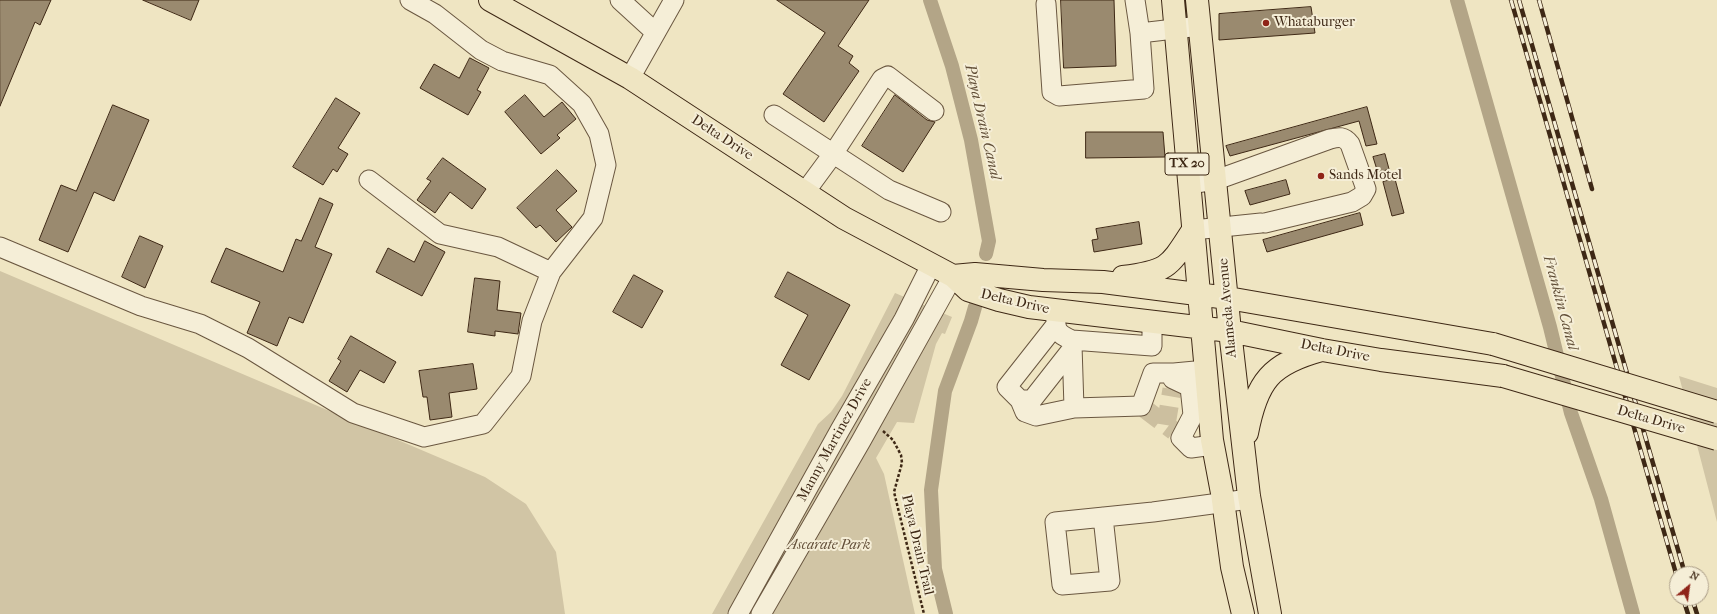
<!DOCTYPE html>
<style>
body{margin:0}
#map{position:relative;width:1717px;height:614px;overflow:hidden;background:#efe5c2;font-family:"IM FELL French Canon",serif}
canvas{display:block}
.north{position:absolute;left:1669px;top:566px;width:40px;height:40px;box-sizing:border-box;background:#f5eed7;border:1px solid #ac9f89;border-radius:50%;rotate:29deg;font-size:11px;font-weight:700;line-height:16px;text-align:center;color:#3e2815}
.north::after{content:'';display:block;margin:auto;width:14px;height:18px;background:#8f2418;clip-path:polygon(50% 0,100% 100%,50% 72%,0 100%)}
</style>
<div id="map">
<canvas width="1717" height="614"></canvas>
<div class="north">N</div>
</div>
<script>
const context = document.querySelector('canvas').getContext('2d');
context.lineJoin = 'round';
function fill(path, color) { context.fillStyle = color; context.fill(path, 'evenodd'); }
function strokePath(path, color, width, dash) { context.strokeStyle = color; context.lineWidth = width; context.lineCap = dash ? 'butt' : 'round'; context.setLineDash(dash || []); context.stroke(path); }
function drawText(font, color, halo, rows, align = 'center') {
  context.font = font + ' "IM FELL French Canon",serif'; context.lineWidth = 4; context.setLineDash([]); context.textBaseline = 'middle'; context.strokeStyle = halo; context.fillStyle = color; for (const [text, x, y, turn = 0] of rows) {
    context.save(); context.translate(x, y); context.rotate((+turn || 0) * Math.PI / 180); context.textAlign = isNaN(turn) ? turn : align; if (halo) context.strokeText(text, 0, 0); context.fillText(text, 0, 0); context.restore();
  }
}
const green = new Path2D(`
 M0 271 485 477 526 504 556 552 565 614H0Z
 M895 293 952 317 945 334 942 333 936 344 914 423 897 422 876 458 884 474 915 614H712L818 424 831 412 842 396Z
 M1679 376 1717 388V522Z`);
const canal = new Path2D(`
 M930 0 952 66 971 140 989 241 986 254
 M1457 0 1550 327 1571 413 1601 499 1633 614
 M946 614 935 569 931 490 945 391 971 321 975 307`);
const building = new Path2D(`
 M0 0H51L40 25 35 22 0 106Z
 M143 0H199L191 20Z
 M777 0H869L838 46 853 56 849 63 859 71 824 122 783 94 825 33Z
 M1061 0H1114L1116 66 1064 68Z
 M1311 7 1315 33 1219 40V14Z
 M470 58 489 68 477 90 481 92 468 115 420 88 434 64 459 78Z
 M525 95 544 117 562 102 576 119 557 135 560 138 541 154 505 112Z
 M895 95 927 120 935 122 903 172 862 146Z
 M336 98 360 113 338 148 348 154 337 172 333 169 323 185 293 167Z
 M113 105 149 120 114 201 94 192 68 252 39 240 61 185 76 191Z
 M1367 107 1377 144 1366 146 1359 121 1230 156 1226 146Z
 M1086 132H1163L1165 157 1086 158Z
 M1385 154 1389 169 1378 173 1373 157Z
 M443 158 486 189 472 209 450 192 435 213 417 200 431 181 427 179Z
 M557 170 577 191 556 210 572 227 556 242 540 225 536 228 517 208Z
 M1395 179 1404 213 1392 216 1383 182Z
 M1286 180 1290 194 1250 205 1245 191Z
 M320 198 333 204 315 247 332 254 303 323 289 317 277 346 247 333 260 302 211 282 226 248 283 272 296 239 301 241Z
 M1360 213 1363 225 1267 252 1263 240Z
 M1139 222 1142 244 1094 252 1092 240 1098 239 1096 229Z
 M140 236 163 246 145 288 122 277Z
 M425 241 445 252 422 296 376 272 388 248 414 262Z
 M788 272 850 305 809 380 781 365 808 315 775 297Z
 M634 275 663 291 642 328 613 312Z
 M475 278 500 281 497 310 521 313 518 334 495 331V336L468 332Z
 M351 336 396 362 384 383 360 370 347 392 329 381 341 361 338 359Z
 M473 364 477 389 449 393 452 417 430 420 427 397H423L419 371Z`);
const minorTunnel = new Path2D(`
 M1145 409 1174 431
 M1166 425 1172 389`);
const path = new Path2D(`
 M883 431 893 440 901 455 902 463 894 492 924 614`);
const minor = new Path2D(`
 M620 0 655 32
 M1135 0 1140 33 1200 26
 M1046 4 1052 92 1059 96 1144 89 1140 33
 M630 78 674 0
 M774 115 889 190 941 212
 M369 180 440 234 498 247 551 272
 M1189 184 1216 180 1330 139C1339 137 1344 136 1350 144L1366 189 1362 196 1352 202 1265 223
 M805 192 833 154 882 79 888 76 934 111
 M1193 230 1261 223
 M0 247 141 306 200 324 248 348 353 413 424 437 483 424 521 376 532 321 551 272 593 218 606 165 599 134 582 104 550 75 502 61 481 50 435 14 410 0
 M1056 314C1055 330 1057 334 1072 340L1152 346V322
 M1055 326 1007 387 1020 400 1025 412 1036 416 1074 408 1141 406 1153 373H1174L1206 370
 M1072 345 1074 408
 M1174 373 1173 379 1190 387 1193 415 1181 438 1191 448 1213 445
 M1020 400H1032L1072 349
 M1103 517 1110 581 1062 585 1055 522 1153 512 1249 499
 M738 614 840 430 904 319 931 265
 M761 614 861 441 953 276`);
const major = new Path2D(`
 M490 0 630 78 844 218 953 276 968 290 999 300 1029 307 1230 331 1322 350 1381 360 1503 376
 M1173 0 1212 440 1222 493 1232 567 1243 614
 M1197 0 1230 331 1249 496 1270 614
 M953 276 975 274 1043 280 1103 282 1228 298 1493 344
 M1123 277C1169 271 1169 267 1193 230
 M1247 433C1257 381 1270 364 1322 350`);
const rail = new Path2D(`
 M1511 0 1677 577
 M1519 0 1685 574
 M1539 0 1592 189
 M1683 598 1688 614
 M1692 598 1697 614`);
const majorBridge = new Path2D(`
 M1493 344 1717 412
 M1503 376 1717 439`);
const markers = [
 [1266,23,4,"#8f2418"],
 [1321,176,4,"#8f2418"]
];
const shields = [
 [1187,164,44]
];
const shieldNames = [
 ["TX 20",1187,164]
];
const poiNames = [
 ["Whataburger",1274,23],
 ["Sands Motel",1329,176]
];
const streetNames = [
 ["Delta Drive",722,138,33],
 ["Delta Drive",1015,302,13],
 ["Alameda Avenue",1228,308,-95],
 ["Delta Drive",1335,351,11],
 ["Delta Drive",1651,420,16],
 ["Manny Martinez Drive",835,440,-61],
 ["Playa Drain Trail",917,545,77]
];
const parkNames = [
 ["Ascarate Park",829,546]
];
const waterNames = [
 ["Playa Drain Canal",982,122,77],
 ["Franklin Canal",1560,303,75]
];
fill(green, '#d1c5a5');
strokePath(canal, '#b3a587', 14);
fill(building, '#9a8a6f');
strokePath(building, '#3e2815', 1);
strokePath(minorTunnel, '#ccbf9f', 19, [19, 10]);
strokePath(minor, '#6a5740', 21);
strokePath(major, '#3e2815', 24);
strokePath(path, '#3e2815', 2.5, [3, 2]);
strokePath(minor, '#f5eed7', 19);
strokePath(major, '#efe5c2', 22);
strokePath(rail, '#3e2815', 4.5);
strokePath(rail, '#f5eed7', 3, [9]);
strokePath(majorBridge, '#3e2815', 24, []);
strokePath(majorBridge, '#efe5c2', 22);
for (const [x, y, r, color] of markers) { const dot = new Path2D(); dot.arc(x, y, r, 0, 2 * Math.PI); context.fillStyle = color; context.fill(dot); strokePath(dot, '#f5eed7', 1.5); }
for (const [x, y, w] of shields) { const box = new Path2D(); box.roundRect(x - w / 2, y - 11, w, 22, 3); context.fillStyle = '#f5eed7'; context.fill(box); strokePath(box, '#3e2815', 1); }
drawText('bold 13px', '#3e2815', null, shieldNames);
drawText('14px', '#3e2815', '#f5eed7', poiNames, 'left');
drawText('14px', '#3e2815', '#f5eed7', streetNames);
drawText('italic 14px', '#634f39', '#f5eed7', parkNames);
drawText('italic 15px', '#614e37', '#f5eed7', waterNames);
</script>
